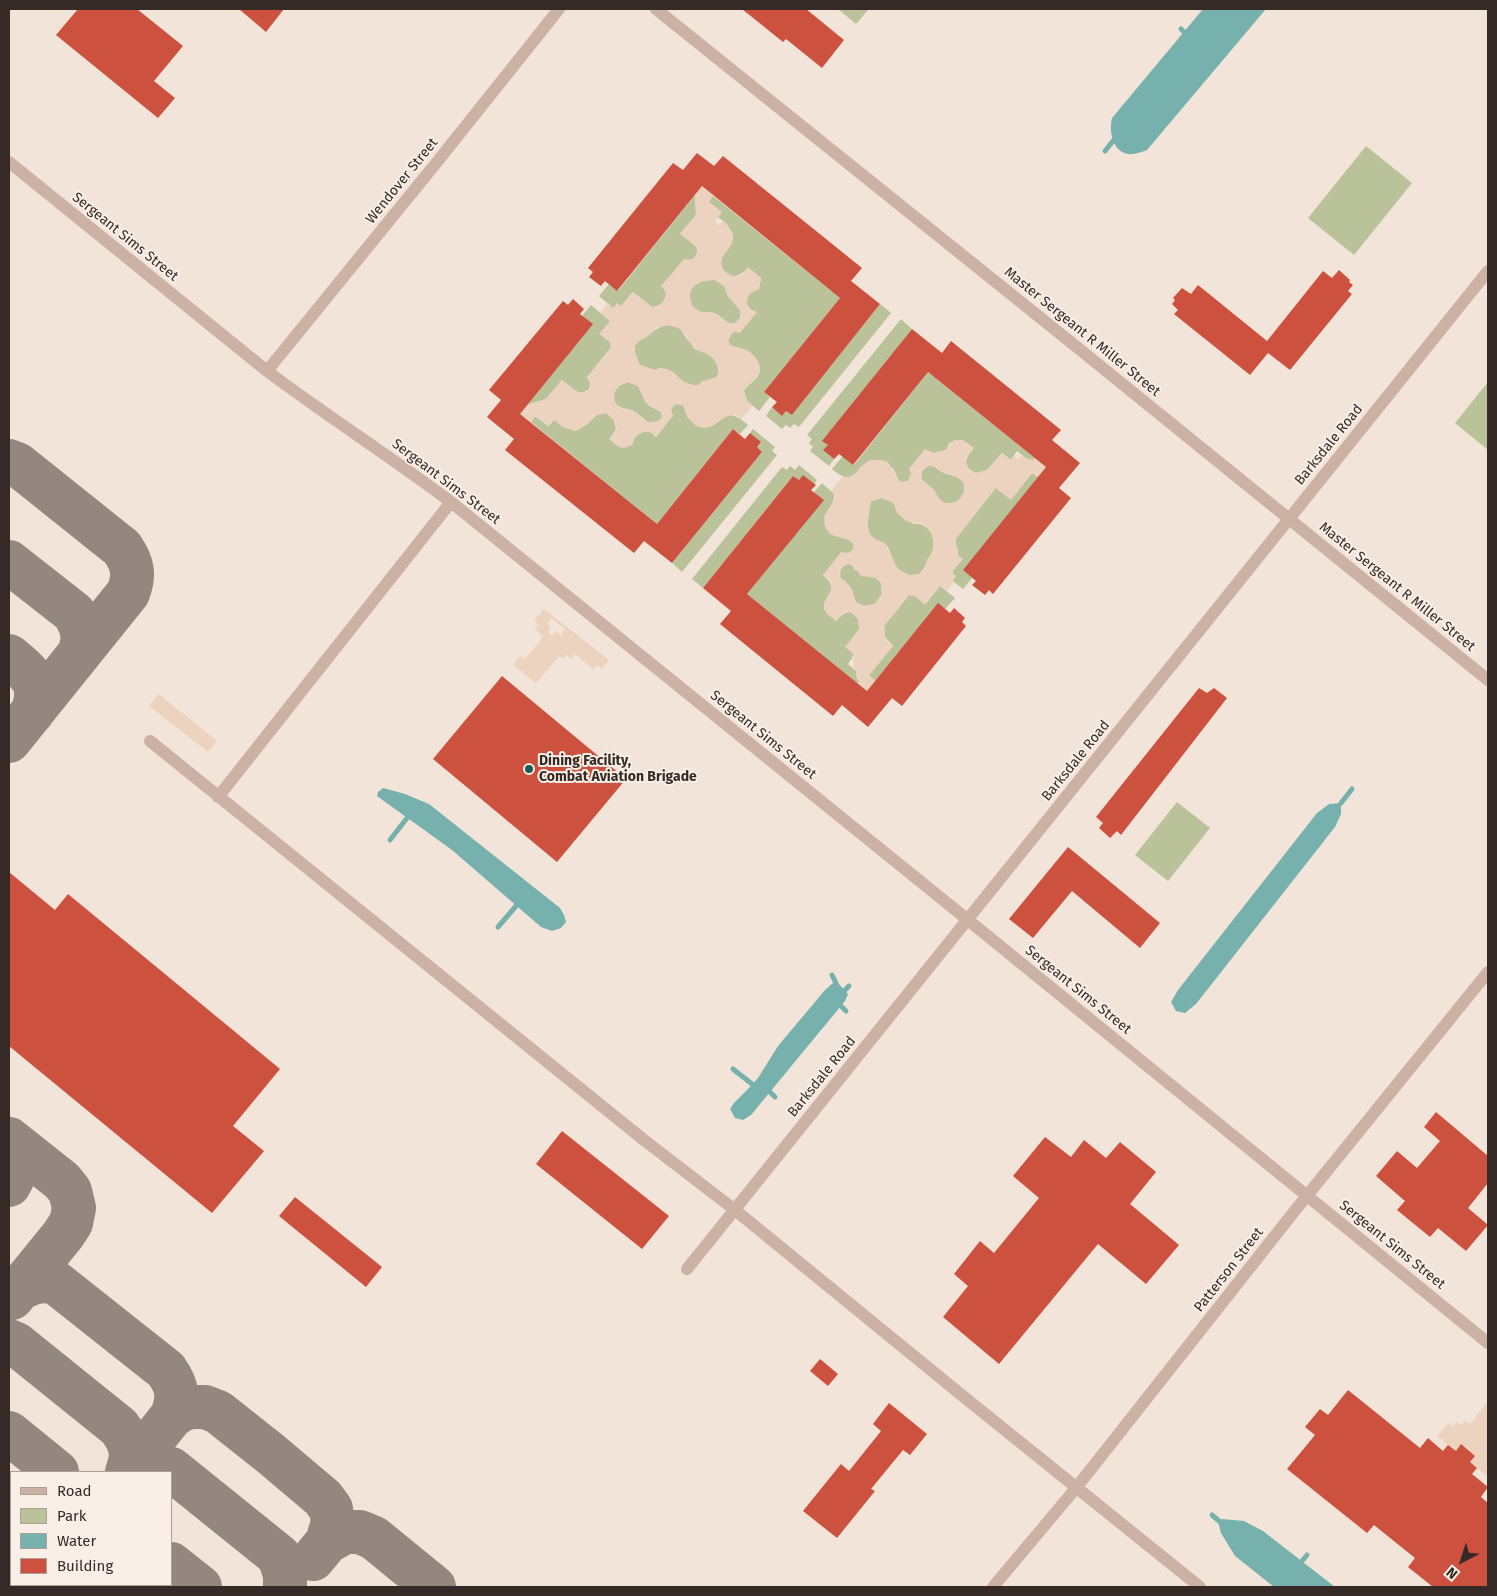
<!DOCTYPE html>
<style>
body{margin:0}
#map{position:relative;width:1497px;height:1596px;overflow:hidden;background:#f3e4d9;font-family:"Fira Sans",sans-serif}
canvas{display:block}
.frame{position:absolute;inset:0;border:10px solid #362a26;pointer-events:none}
.legend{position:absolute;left:10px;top:1471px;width:162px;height:115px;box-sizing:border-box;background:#faefe6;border:1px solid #aca099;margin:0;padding:6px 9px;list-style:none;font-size:15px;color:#362a26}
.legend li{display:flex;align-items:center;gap:10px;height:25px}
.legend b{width:25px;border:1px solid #aca099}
.north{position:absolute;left:1437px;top:1536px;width:50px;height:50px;-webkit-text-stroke:4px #faefe6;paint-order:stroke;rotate:220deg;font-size:14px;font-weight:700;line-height:20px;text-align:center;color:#362a26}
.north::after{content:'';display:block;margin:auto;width:18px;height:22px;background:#362a26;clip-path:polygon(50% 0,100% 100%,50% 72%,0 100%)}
</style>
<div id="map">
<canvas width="1497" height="1596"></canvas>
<div class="frame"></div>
<ul class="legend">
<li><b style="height:6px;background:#cbb2a5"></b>Road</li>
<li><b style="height:14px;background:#b9c299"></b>Park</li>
<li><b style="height:14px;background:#77b1ad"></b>Water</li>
<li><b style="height:14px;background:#cc513e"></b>Building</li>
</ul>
<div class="north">N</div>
</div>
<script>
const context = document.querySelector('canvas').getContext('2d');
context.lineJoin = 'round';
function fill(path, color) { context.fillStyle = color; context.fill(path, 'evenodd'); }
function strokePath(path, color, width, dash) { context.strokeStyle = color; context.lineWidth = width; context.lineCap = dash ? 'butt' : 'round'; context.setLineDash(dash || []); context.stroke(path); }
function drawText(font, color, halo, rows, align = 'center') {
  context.font = font + ' "Fira Sans",sans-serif'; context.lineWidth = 4; context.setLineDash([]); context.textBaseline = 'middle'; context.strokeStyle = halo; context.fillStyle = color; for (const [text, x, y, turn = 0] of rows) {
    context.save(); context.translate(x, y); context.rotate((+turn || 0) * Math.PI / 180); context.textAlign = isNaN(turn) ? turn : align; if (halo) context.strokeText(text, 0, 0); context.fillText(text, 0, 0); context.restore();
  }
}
const green = new Path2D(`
 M838 9H869L856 24Z
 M1366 146 1412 183 1354 255 1308 218Z
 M695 195 696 215 680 234C689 240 705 248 693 259L686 260 661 286C672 295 663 307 652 307L633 292 621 306 613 308 599 296 609 284 618 291Z
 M713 196 840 298 764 392 770 397 759 411 747 401 744 391C747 385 754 382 758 376 763 368 757 357 749 352 744 348 736 348 730 345L728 341 731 334 757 312C749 311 744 303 748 296 750 292 756 291 759 289L761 278 748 268C729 289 711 264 728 249L727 224 718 217 721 212 708 202Z
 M715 280 724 286 728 296 740 310V318L736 323 729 324C724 321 721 316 716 314 711 311 706 314 701 312 692 311 687 297 691 290 696 280 706 280 715 280Z
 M880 304 891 313 799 427 794 424 790 428 786 425 782 429 766 416 772 407 782 415 786 411 792 415Z
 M591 305 610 321 600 334 610 342 611 347 587 378 590 382 589 389C579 398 570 387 562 380L546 399 527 405 592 324 582 316Z
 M901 319 912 329 823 441 828 445 824 450 834 459 829 466 810 451 813 447 809 443 812 439 807 435Z
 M667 325C683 327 679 329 688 340 699 352 724 356 717 377 711 379 702 383 698 385 688 387 669 373 660 368L654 370 640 365C636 359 631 347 638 342 641 339 646 338 649 335 655 330 658 327 667 325Z
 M928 372 1035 458 1033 460 1027 459 1017 451 1011 460 1002 453 987 470 976 473C961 466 965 459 973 449L950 442 946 450 934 453 930 452 911 474 908 481 903 482 899 481 893 468 870 460C854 471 853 487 832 469L843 456 854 465Z
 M628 382 638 386 648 405 661 412 662 417 659 421C647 426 643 417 635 412 624 406 613 411 614 393L619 386Z
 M1488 382V450L1455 423Z
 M675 404 683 405 688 418 710 427C729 416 728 408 748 425L740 434 733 429 657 524 531 422 535 416 548 426 554 419 563 427 586 425 597 415 606 413 614 420 616 430 632 445 635 437C642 431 650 429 656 437L672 415 671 409Z
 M753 429 775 447 772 451 777 455 682 572 672 563 762 452 757 447 761 442 750 433Z
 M799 465 817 480 814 484 803 475 799 480 793 476 703 588 692 579 782 467 787 470 790 466 795 470Z
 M928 466C935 465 936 469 942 472 949 476 957 474 963 482 971 492 956 507 944 503 938 500 936 492 932 488 929 485 925 483 922 480V471Z
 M1032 473 1038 477 972 578 963 589 953 581C951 568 956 567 958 556 959 548 953 544 957 535L996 488 1011 499Z
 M822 483 834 494C835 507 820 513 826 528 832 540 844 535 850 541 858 546 852 553 845 554L823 575C832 583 835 589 826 599L836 621C844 612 850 608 858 619 861 634 857 653 848 664L856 671 857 679 859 681 858 684 747 594 823 500 814 492Z
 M881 498 890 500 895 505V508L913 524C928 522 936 536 933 550 932 553 930 557 928 560 921 576 915 582 899 570 891 564 892 553 887 546 883 541 878 542 873 538 863 529 869 512 871 501Z
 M848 564 852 565 855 570 876 578 881 583 882 594 875 604 864 606 856 602C852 592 852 585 841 579 839 572 840 566 848 564Z
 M940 586 955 598 945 609 938 604 875 681 869 675 893 646 885 637 884 626 909 595 915 596 925 604Z
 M1177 802 1210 828 1168 881 1135 855Z`);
const plaza = new Path2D(`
 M702 186 713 196 709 202 722 212 715 221 719 225 723 221 727 224 733 234V240L731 245 722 258 721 264 723 269 727 273 732 276H738L742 275 748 267 761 278 759 289 751 293 748 296 747 302 748 308 752 311 757 312 740 333 734 332 731 334 728 341 730 345 744 349 750 352 758 361 759 371 758 376 746 387 744 391 747 401 753 406 741 419 736 415H730L726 416 710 427 704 428 696 426 688 418 683 405 675 404 671 409 673 416 656 437 652 433 646 431 643 432 635 436 632 445 624 448 619 447 609 439 617 428 614 420 606 413 597 415 582 428 575 431 563 427 554 420 549 426 536 416 531 422 520 414 527 405 546 399 562 380 578 392H585L589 389 590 382 587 377 611 347 610 342 599 334 610 321 600 313 608 303 613 308 617 303 621 306 633 292 652 307 659 306 664 301 666 293 665 289 661 286 684 259 690 260 693 259 697 255 698 251 697 247 680 234 696 215 695 195ZM715 280 724 286 728 296 740 310V318L735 323H729L717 314 710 312H701L692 306 690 296 691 290 694 286 703 281ZM667 325 679 328 686 335 694 349 707 354 714 359 719 369 717 377 703 381 698 385H690L683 381 673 372 667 369 660 368 654 370 640 365 635 352V345L637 342 649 335 656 328ZM628 382 638 386 645 402 661 412 662 417 659 421 649 422 642 419 636 413 618 407 615 402 614 393 619 386Z
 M954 440H963L974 448 966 457 965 460 969 469 976 473 987 470 1002 453 1010 460 1014 456 1019 459 1022 455 1027 459 1033 460 1035 458 1046 467 1038 477 1032 473 1011 500 996 488 955 540 958 555 963 559 952 572 956 576 953 581 954 582 947 591 940 586 925 605 915 596 909 595 884 626 885 637 887 641 893 646 869 675 875 681 867 691 858 684 859 681 857 679 856 671 852 667 855 663 852 660 855 655 845 647 859 629 858 619 852 613 848 612 843 613 836 621 827 614 824 609V603L831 590V584L829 580 823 575 841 552 849 553 853 550 854 545 852 542 848 539 841 538 829 533 826 528 824 516 835 499 834 494 831 491 842 477H852L857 473 859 468 870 460H882L888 462 899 481 903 482 908 481 911 474 909 469 925 449 934 453 940 452 946 450ZM928 466H933L942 472 954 475 962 481 964 485V492L959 500 955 502 949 503H945L939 499 933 489 922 480V471ZM881 498 892 502 895 505 897 513 906 521 923 524 930 531 934 539 932 552 927 560 923 572 919 574 909 575 898 569 886 545 883 542 876 540 870 534 868 527V521L871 501ZM848 564 852 565 861 576 876 578 881 583 882 594 875 604 864 606 856 602 852 589 845 581 841 579 839 574 841 568Z
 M544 609 609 660 602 669 597 665 593 669 575 654 571 659 567 655 563 659 559 656 536 683 513 665 520 656 525 659 543 637 535 629 538 625 534 621ZM551 618 565 629 561 635 556 631 552 635 548 632 551 627 547 624Z
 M159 694 217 741 208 752 149 706Z
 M1488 1401V1477L1437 1436 1448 1423 1453 1426 1457 1422 1461 1425 1465 1421 1470 1424Z`);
const water = new Path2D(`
 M1203 9H1266L1147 150C1141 152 1134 155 1128 154 1112 151 1109 131 1112 118Z
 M383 788 405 794 429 804 560 908 564 915 566 922 561 928 552 931 541 927 452 850 377 796 378 792Z
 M1341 803V814L1335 827 1196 1004 1185 1013 1176 1011 1171 1002 1178 990 1317 813 1329 804Z
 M833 983H838L848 994 845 1001 751 1115 743 1120 735 1118 730 1109 734 1103 748 1089 758 1078 778 1046 825 990Z
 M1222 1519 1244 1521 1263 1531 1335 1587H1274L1235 1556 1221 1533 1218 1522Z`);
const stream = new Path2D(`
 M1181 29 1184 32
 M1105 151 1113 141
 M1341 803 1352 789
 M390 840 407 818
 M498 927 516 906
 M832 975 836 983
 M845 990 849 986
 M841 1006 846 1011
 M733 1069 752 1084
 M770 1092 775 1097
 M1212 1515 1219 1521
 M1302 1561 1307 1555`);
const taxiway = new Path2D(`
 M9 461 17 464 122 548C133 564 135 575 128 593L9 741
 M9 562 74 613 81 627 83 640 79 654
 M9 656C31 674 43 684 32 713
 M9 1139 62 1181 70 1191 74 1208 71 1223 63 1235 12 1298
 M9 1139C16 1154 19 1170 9 1185
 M19 1289C33 1282 39 1280 55 1282L166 1370C178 1387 179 1397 172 1416L127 1472
 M9 1341 16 1344 119 1427C131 1443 134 1453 127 1472 144 1462 152 1462 171 1469L279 1556 285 1575V1587
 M172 1416 182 1410 191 1407H205L218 1412 271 1454 323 1498 331 1509 333 1522 327 1542
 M9 1433 57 1472
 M9 1527 11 1529
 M313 1559 327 1542 345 1532H360L374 1538 434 1587
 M171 1564 200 1587
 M79 1585 82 1587
 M36 1587 40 1585`);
const building = new Path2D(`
 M78 9H137L183 46 154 81 175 98 158 118 56 35Z
 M239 9H284L266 32Z
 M742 9H806L844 40 822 68 786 39 783 42Z
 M697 153 714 166 723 156 862 268 851 281 880 304 792 415 786 411 782 416 772 407 777 402 764 392 840 298 702 186 617 291 605 281 601 286 589 277 593 272 588 268 673 163 683 170Z
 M1339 270 1350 280 1349 282 1353 285 1348 291 1352 294 1290 370 1268 353 1250 375 1174 314 1178 310 1172 304 1175 300 1173 298 1182 288 1191 294 1198 285 1267 341 1323 271 1332 278Z
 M573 299 584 309 580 314 593 324 520 414 657 524 733 429 745 439 750 433 761 442 757 447 762 452 672 563 644 541 634 553 505 450 514 439 487 417 501 400 489 390 563 301 568 305Z
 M912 329 942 353 951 341 1061 430 1052 440 1080 463 1059 488 1071 498 993 594 989 590 985 595 972 585 976 581 963 570 1046 467 928 372 853 465 839 454 834 459 823 450 828 445 822 441Z
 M803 475 816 485 811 490 824 500 747 594 867 691 938 603 950 613 954 608 965 618 962 622 966 626 902 706 892 698 868 727 842 705 833 716 720 624 731 611 703 588 793 476 799 480Z
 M502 676 626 779 557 862 433 759Z
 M1199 688 1207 693 1214 688 1227 698 1121 835 1117 831 1110 838 1099 828 1103 823 1096 817Z
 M1068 847 1160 923 1140 948 1072 891 1033 938 1009 919Z
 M9 872 55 910 68 894 280 1069 233 1126 264 1151 212 1213 9 1046Z
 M1436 1112 1488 1156V1183L1468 1208 1488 1225 1466 1251 1438 1228 1430 1237 1397 1210 1405 1201 1376 1176 1397 1151 1417 1168 1440 1141 1424 1127Z
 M562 1131 669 1216 642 1249 536 1164Z
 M1045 1137 1071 1157 1084 1140 1106 1158 1120 1142 1156 1172 1130 1204 1179 1245 1146 1284 1098 1244 999 1364 943 1317 968 1286 954 1274 980 1241 994 1253 1039 1198 1013 1176Z
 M295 1197 382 1267 366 1287 279 1216Z
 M820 1359 838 1374 828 1386 810 1371Z
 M1348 1390 1420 1448 1428 1438 1443 1451 1448 1445 1456 1451 1461 1444 1475 1456 1470 1462 1477 1468 1472 1474 1488 1487 1481 1497 1488 1503V1587H1433L1408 1567 1415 1558 1374 1525 1367 1533 1287 1469 1315 1435 1305 1427 1320 1409 1328 1415Z
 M889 1403 927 1434 910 1455 903 1450 871 1489 875 1491 837 1538 803 1511 841 1464 849 1471 881 1431 873 1424Z`);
const minor = new Path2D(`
 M656 9 1078 348 1488 680
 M9 162 267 371C327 416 391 457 451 502L968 920 1488 1343
 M267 371 437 162 559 9
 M150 741 644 1140 735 1210 964 1397 1200 1587
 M218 797 451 502
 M687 1269 1488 271
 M993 1587 1076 1488 1293 1213 1488 972`);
const markers = [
 [529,769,5,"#1a5a57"]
];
const streetNames = [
 ["Wendover Street",402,181,-51],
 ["Sergeant Sims Street",125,237,39],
 ["Master Sergeant R Miller Street",1082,332,39],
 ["Barksdale Road",1329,445,-51],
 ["Sergeant Sims Street",446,482,37],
 ["Master Sergeant R Miller Street",1397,587,39],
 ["Sergeant Sims Street",763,735,39],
 ["Barksdale Road",1076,761,-51],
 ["Sergeant Sims Street",1078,990,39],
 ["Barksdale Road",822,1077,-51],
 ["Sergeant Sims Street",1392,1245,39],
 ["Patterson Street",1229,1270,-52]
];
const poiNames = [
 ["Dining Facility,",539,761],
 ["Combat Aviation Brigade",539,777]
];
fill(green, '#b9c299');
fill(plaza, '#ecd3bf');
fill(water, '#77b1ad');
strokePath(stream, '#77b1ad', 5);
strokePath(taxiway, '#948780', 44);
fill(building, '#cc513e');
strokePath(minor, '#cbb2a5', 12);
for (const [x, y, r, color] of markers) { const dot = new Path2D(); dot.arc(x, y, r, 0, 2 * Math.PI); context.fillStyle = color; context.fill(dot); strokePath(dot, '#faefe6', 2); }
drawText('14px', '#362a26', '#faefe6', streetNames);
drawText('bold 14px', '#362a26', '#faefe6', poiNames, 'left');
</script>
